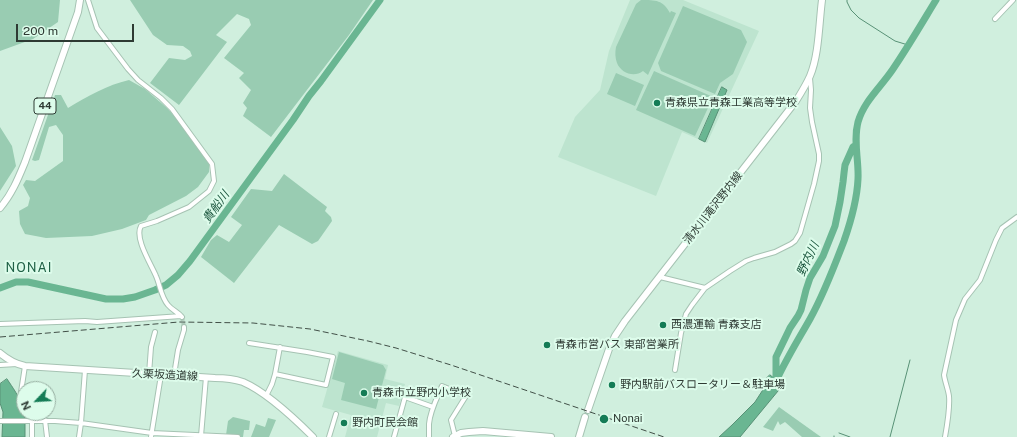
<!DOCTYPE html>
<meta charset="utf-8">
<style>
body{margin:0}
#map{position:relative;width:1017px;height:437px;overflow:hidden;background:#d0efde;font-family:"Public Sans",sans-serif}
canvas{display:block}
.north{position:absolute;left:16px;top:381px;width:40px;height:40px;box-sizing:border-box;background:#ddfceb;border:1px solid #97aea1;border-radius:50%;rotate:245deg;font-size:11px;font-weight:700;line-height:16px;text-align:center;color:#2e3a33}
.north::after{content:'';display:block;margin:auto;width:14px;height:18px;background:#147c56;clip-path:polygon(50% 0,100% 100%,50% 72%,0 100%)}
.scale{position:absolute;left:16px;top:24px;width:118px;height:18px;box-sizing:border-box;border:2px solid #2e3a33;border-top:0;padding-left:5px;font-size:12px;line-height:14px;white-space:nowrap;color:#2e3a33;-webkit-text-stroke:3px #ddfceb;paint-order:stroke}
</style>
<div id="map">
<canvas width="1017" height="437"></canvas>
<div class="north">N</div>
<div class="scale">200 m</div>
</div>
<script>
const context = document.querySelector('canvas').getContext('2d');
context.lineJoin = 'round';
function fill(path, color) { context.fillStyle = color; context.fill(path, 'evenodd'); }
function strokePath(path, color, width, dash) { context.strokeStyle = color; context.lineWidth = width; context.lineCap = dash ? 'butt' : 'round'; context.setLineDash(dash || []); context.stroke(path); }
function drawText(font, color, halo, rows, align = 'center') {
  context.font = font + ' "Public Sans","Noto Sans JP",sans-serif'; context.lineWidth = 4; context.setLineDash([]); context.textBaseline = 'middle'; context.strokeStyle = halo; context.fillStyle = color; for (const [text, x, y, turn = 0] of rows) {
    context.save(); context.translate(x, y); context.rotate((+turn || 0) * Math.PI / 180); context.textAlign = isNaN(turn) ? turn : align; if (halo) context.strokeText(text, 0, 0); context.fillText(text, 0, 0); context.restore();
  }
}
const built = new Path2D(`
 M630 0H683L759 31 707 143 682 132 656 196 558 157 575 117 600 90 609 51Z
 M338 351 388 365 385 379 405 384 399 406 386 403 377 437H345L351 415 322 407Z`);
const green = new Path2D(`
 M0 0H60L58 22 33 39 0 51Z
 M130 0H373L349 35 271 137 243 116 247 108 243 103 251 90 239 78 244 73 224 58 251 25 249 19 237 14 216 35 227 42 179 105 150 83 169 58 185 60 192 56 190 51 183 46 167 45 153 35Z
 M641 0C656 0 663 0 670 13L671 11 676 13 648 75 643 71C634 78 621 73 617 63 615 58 615 52 616 47L636 4Z
 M683 6 741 30 747 42 733 74 720 83 715 94 661 71 658 63Z
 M654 71 713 97 695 136 636 110Z
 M616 73 644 85 635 106 607 94Z
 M129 80 145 89 167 108 186 129 203 152 209 163V172L198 187 186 196 149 215 146 220 122 229 92 236 46 238 25 234 20 224 19 211 28 206 30 198 23 185 26 180 35 181 63 161V135L56 125 49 127 39 160 35 161 32 160 55 95H61L68 108C88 96 107 85 129 80Z
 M0 127 12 146 16 166 0 191Z
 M284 174 327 207 325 211 331 217 332 221 318 241 312 244 279 225 234 283 201 257 211 240 217 235 229 242 242 225 231 217 251 189 272 191Z
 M339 352 383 365 386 370 376 409 341 400 345 383 332 379Z
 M779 407 821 437H802L785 422 780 425 778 421 773 431 763 427Z
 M233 417 250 421 249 430H244L243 437H234L226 435 228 421Z
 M268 418 276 420 269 437H251L256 424 265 427Z`);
const water = new Path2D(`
 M722 87 727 90 705 142 699 139Z
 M770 375 783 385 740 437H719L732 425 755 402 766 385V379Z
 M7 379C13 388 19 396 22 406H23L24 408 23 409 25 421V437H2L3 412 0 403V384Z`);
const stream = new Path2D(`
 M847 0V2L851 10 859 18 895 41 908 45
 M839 433 850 437
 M834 437V436
 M890 437 910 360`);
const river = new Path2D(`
 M0 288 16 282H28L106 299H123L135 297 155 290 166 285 178 275 190 261 293 120 309 96 321 81 380 0
 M776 377V357L790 328 798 316 801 310 806 290 810 278 823 256 835 226 840 202 843 182 844 173 845 165 853 147 856 145
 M773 388C783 364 797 342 810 319 824 294 834 267 844 241 851 221 857 201 858 179 859 160 853 141 858 122 864 101 881 87 893 69 908 47 922 23 936 0`);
const minorTunnel = new Path2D(`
 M182 317 184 327`);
const minor = new Path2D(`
 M88 0 97 28 128 69 138 80 161 98 172 109 212 164 214 181 209 191 189 207 157 221 141 226C134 238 151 264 156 276 160 285 161 297 168 305 172 310 178 312 182 317
 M995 19 1013 0
 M660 277 705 288
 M0 324 85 321 97 322 181 316
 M249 343 307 352 333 357 326 385 275 374
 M0 365 17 364
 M675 370 681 333 686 314 692 305 705 288 730 271 746 261 754 258 775 252 791 244 795 241 800 233 814 184 819 161V154L812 122 810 108 811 90 810 78
 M149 374 151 347 155 332
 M174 375 178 350 184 330V327
 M266 396 272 384 275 374 280 347
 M24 397 21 392 25 366
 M33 413 37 421
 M45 420 47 437
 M0 421H55L81 423 152 433 238 437
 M201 436 206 377
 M32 437V421
 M79 437 81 423 85 370
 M151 437 161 375
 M329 437 336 414
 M394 437 405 397 433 407
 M429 437C429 433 429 428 429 424 430 411 437 398 442 386L466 396 451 420 455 436
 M945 437C947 426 950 408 949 396 948 389 945 382 944 375L956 320 965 299 980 280 996 240 1002 228 1017 217`);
const secondary = new Path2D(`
 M0 353C7 359 16 364 25 366L215 378C224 378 234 379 243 382 266 392 295 419 313 437
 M588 410 609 349 615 336 625 321 796 101C801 93 806 85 810 76 819 55 819 23 822 0
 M453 437 461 433 469 432 483 431 551 437
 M579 437 585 417`);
const primary = new Path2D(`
 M0 208C12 194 18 179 25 162L78 12 80 0`);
const rail = new Path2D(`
 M0 337 179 322 253 323 310 329 368 341 396 348 451 365 664 437`);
const markers = [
 [657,103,4,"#147c56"],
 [663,325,4,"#147c56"],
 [547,345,4,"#147c56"],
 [612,385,4,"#147c56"],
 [364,393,4,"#147c56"],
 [604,419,5,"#147c56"],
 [344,423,4,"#147c56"]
];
const shields = [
 [45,106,22]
];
const shieldNames = [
 ["44",45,106]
];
const poiNames = [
 ["青森県立青森工業高等学校",665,103],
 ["西濃運輸 青森支店",671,325],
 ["青森市営バス 東部営業所",555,345],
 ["野内駅前バスロータリー＆駐車場",620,385],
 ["青森市立野内小学校",372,393],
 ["Nonai",613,419],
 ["野内町民会館",352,423]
];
const streetNames = [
 ["清水川滝沢野内線",713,208,-52],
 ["久栗坂造道線",165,375,3]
];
const waterNames = [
 ["貴船川",216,207,-54],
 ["野内川",808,259,-65]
];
const quarterNames = [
 ["NONAI",29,268]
];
fill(built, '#bde4cf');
fill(green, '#99ccb2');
fill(water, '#6ab692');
strokePath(water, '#589176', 1);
strokePath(stream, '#589176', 1);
strokePath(river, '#6ab692', 7);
strokePath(minorTunnel, '#b0cbbc', 4, [4, 2]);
strokePath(minor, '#a6c3b3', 6);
strokePath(secondary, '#a6c3b3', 8);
strokePath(primary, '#a6c3b3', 8);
strokePath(minor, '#fff', 4);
strokePath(secondary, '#fff', 6);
strokePath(primary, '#fff', 6);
strokePath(rail, '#414f47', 1, [6, 3]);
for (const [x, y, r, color] of markers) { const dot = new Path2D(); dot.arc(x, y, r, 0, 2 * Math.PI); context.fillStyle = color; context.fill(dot); strokePath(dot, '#ddfceb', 1.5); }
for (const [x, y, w] of shields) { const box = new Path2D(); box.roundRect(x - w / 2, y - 8, w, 16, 3); context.fillStyle = '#ddfceb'; context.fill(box); strokePath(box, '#2e3a33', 1); }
drawText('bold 10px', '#2e3a33', null, shieldNames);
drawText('11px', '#2e3a33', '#ddfceb', poiNames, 'left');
drawText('11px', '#2e3a33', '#ddfceb', streetNames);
drawText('italic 12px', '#1e5840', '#ddfceb', waterNames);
context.letterSpacing = '1px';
drawText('13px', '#216247', '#ddfceb', quarterNames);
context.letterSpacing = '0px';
</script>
